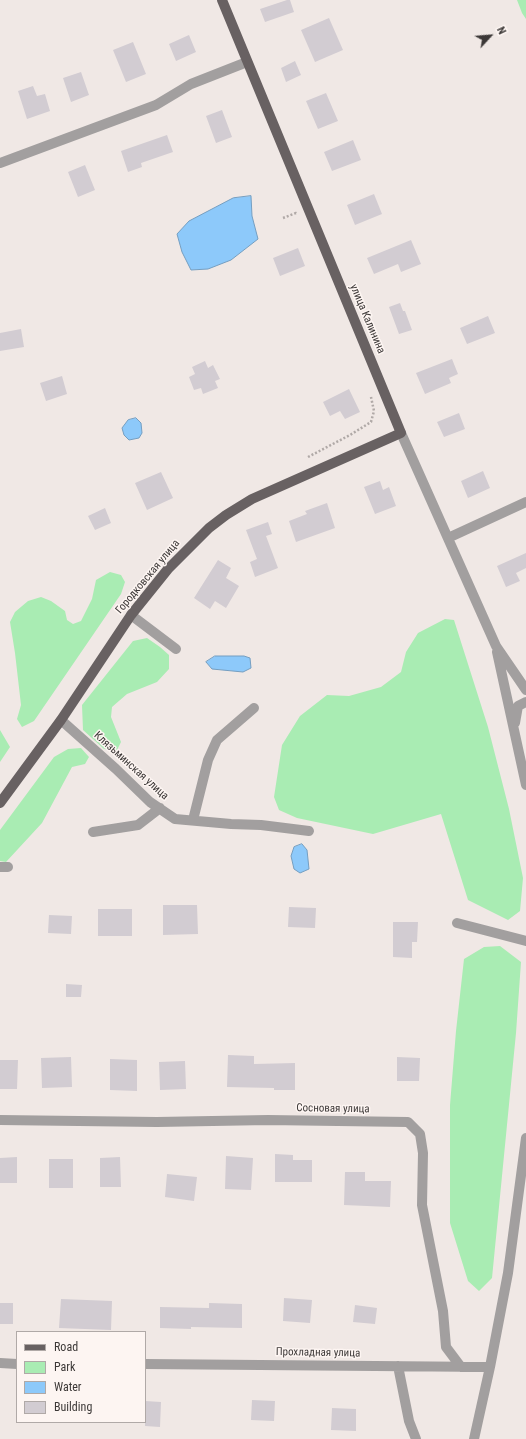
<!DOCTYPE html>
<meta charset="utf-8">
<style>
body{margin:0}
#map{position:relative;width:526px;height:1439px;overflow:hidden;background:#f0e8e5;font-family:"Roboto Condensed",sans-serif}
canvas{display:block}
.legend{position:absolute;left:16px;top:1331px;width:130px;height:92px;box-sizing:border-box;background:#fdf5f2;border:1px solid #b0a9a7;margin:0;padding:5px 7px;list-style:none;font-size:12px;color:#3c3837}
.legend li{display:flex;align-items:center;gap:8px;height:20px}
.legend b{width:20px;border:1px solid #b0a9a7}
.north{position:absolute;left:470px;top:16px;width:40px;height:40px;-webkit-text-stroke:3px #fdf5f2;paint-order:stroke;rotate:64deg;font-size:11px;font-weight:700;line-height:16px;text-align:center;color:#3c3837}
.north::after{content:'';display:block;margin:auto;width:14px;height:18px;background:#3c3837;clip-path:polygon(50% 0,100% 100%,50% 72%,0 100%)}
</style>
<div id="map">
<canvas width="526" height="1439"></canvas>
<ul class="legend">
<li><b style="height:5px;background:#686162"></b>Road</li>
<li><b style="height:11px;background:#a9ecb3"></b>Park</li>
<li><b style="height:11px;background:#8dc9fa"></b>Water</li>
<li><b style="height:11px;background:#d2ccd2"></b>Building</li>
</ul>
<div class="north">N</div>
</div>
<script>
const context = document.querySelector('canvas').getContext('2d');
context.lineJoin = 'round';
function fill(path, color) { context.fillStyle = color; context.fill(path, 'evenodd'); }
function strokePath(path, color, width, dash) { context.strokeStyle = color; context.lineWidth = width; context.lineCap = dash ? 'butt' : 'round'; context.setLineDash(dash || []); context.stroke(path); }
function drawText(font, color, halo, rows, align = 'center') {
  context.font = font + ' "Roboto Condensed",sans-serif'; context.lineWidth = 3; context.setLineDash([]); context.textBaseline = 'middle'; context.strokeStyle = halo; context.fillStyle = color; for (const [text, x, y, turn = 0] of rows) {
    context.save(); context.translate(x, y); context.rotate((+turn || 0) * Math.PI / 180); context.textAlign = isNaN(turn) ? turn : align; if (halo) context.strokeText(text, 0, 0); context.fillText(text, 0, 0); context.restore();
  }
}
const green = new Path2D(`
 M517 0H526V19L522 13Z
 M110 572 121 575 125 582 121 594 34 721 22 727 17 719 21 705 15 653 10 622 15 612 28 601 41 597 51 601 65 611 67 620 73 624 81 621 92 599 96 580Z
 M445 619 454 620 488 727 509 809 523 878 520 911 508 920 468 900 441 814 373 834 297 818 279 810 274 797 282 745 300 716 327 695 349 696 381 687 401 672 406 652 418 633Z
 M147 638 160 647 169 655V669L157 682 127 694 112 707 111 717 121 742 117 750 104 749 83 730 82 705 133 641Z
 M0 730 10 747 0 762Z
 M81 748 89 757 85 764 72 767 42 823 6 862 0 861V830L54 757 68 749Z
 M500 946 521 962 516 1033 492 1278 479 1291 468 1281 450 1223V1105L456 1031 464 959 484 947Z`);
const water = new Path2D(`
 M251 196 252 216 258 239 231 260 208 269 191 270 182 252 177 234 189 221 233 198Z
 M136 418 141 423 142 433 139 438 129 440 124 435 122 428 128 420Z
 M215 656H244L250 658 251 668 243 672 212 669 206 662Z
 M302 844 307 850 309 869 300 873 294 869 291 856 294 847Z`);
const building = new Path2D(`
 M287 0H290L294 12 265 22 260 9Z
 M329 18 343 50 315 62 301 30Z
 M189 35 196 52 176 61 169 44Z
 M133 42 146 74 126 82 113 50Z
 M295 61 301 75 286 82 281 68Z
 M81 72 89 95 71 102 63 78Z
 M33 86 37 96 45 94 50 111 27 119 18 91Z
 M326 93 338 121 318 129 306 101Z
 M222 110 232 137 216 143 206 116Z
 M167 135 173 152 141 163 142 167 128 172 121 151Z
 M353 140 361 160 332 171 324 152Z
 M85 165 95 190 78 197 68 172Z
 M374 194 382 214 355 225 347 205Z
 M411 240 421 264 401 272 398 264 374 274 367 258Z
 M298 248 305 266 280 276 273 258Z
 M400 303 403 311H405L412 330 399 334 389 307Z
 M488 316 495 333 467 344 460 328Z
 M21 329 24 347 0 351V333Z
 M452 359 458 374 449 378 451 383 425 394 416 373Z
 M205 361 208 368 213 365 220 379 215 381 218 388 203 394 201 388 194 390 189 377 195 374 192 367Z
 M62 376 67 394 46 401 40 383Z
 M349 389 360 412 345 419 340 411 330 416 323 402Z
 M459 413 465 429 444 437 437 422Z
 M483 471 490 488 468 498 461 481Z
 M161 472 173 498 147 510 135 483Z
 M380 481 383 490 389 487 396 506 375 514 364 487Z
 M327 503 335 528 296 542 289 521 307 514 305 511Z
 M105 508 111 523 95 530 88 516Z
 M268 522 272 534 266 536 278 568 255 577 250 562 257 559 246 530Z
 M526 553V568L516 573 520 581 506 587 497 566Z
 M218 560 231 568 226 578 239 586 226 608 215 601 210 609 194 598Z
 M163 905H197L198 934 163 935Z
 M289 907 316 908 315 928 288 927Z
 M98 909H132V936H98Z
 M49 915 72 916 71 934 48 933Z
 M393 922H418L417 942H412V958L393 957Z
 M66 984 82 985 81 997H66Z
 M228 1055 254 1056V1064L295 1063V1090H274V1088L227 1087Z
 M71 1057 72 1087 42 1088 41 1058Z
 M397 1057 420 1058 419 1081H397Z
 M110 1059 137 1060V1091L110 1090Z
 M0 1060H18L17 1089H0Z
 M185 1061 186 1089 160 1090 159 1062Z
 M275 1154 293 1155V1160H312V1182H275Z
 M226 1156 253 1158 251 1190 225 1189Z
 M17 1157V1183H0V1158Z
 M120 1157 121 1187H100V1158Z
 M49 1159H73V1188H49Z
 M345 1172H365V1181H391L390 1207 344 1205Z
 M167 1174 197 1177 194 1201 165 1197Z
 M284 1298 312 1300 310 1323 283 1321Z
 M61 1299 112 1301 111 1330 59 1328Z
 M0 1303H13V1324H0Z
 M209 1303 242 1304V1328L191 1327V1329L160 1328V1307L209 1308Z
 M355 1305 377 1308 375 1324 353 1322Z
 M252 1400 275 1401 274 1421 251 1420Z
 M145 1401 161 1402 160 1427 145 1426Z
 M332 1408 356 1409V1431L331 1430Z`);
const path = new Path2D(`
 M283 218 296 213 297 214
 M308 457 350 435 371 422 374 411 371 397`);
const minor = new Path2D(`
 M0 163 156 105 191 84 247 62
 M401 433 496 646 526 690
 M448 538 526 502
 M131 615 176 649
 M497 652 526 785
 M61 720 116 769 150 802 175 819 231 824 261 825 309 831
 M515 723 518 706 526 702
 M193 820 208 760 217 740 254 708
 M93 832 138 825 160 808
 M0 867H8
 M457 923 526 941
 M0 1120 157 1122 268 1120 408 1122 420 1134 423 1153 422 1205 443 1311 446 1347 461 1367
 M0 1363 17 1364
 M145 1364 490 1367
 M398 1366 409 1421 416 1439
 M474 1439 490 1367 508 1273 526 1138`);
const major = new Path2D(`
 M0 803 61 720 131 615 168 569 209 528 226 515 252 499 401 433 222 0`);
const streetNames = [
 ["улица Калинина",367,319,67],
 ["Городковская улица",148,577,-50],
 ["Клязьминская улица",131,766,42],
 ["Сосновая улица",333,1109,1],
 ["Прохладная улица",318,1353,1]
];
fill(green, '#a9ecb3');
fill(water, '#8dc9fa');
strokePath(water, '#759ec0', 1);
fill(building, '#d2ccd2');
strokePath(path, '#b0a9a7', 2.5, [2, 2]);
strokePath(minor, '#a29f9f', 10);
strokePath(major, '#686162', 10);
drawText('11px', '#3c3837', '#fdf5f2', streetNames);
</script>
